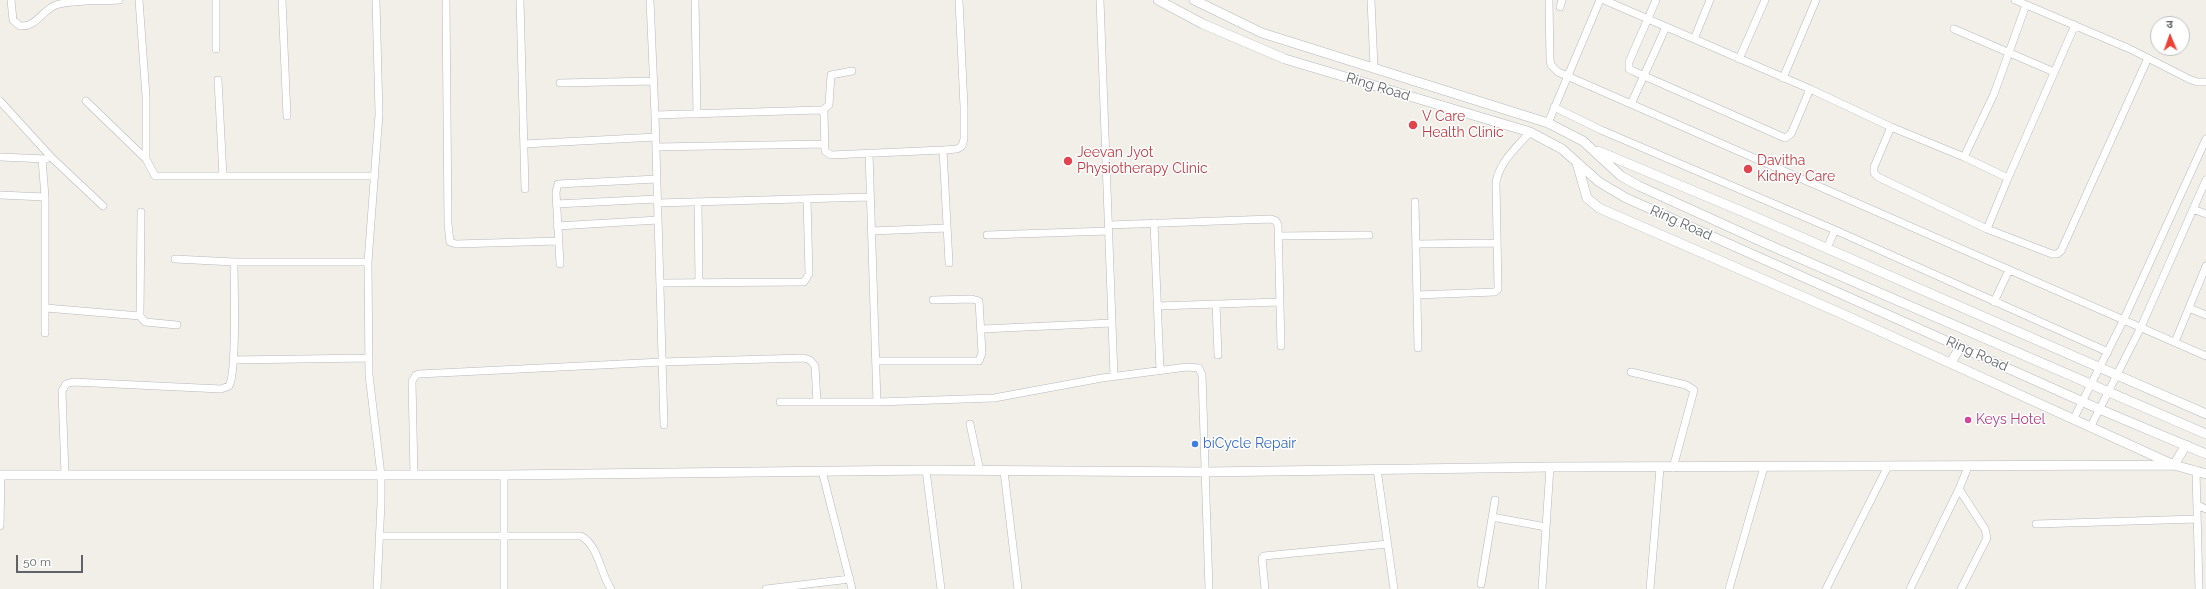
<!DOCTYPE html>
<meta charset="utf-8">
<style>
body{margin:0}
#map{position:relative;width:2206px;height:589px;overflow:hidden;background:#f1efe8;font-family:Raleway,"Noto Sans Devanagari",sans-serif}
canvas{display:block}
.north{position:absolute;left:2150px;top:16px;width:40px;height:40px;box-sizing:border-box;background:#fff;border:1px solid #bfc1c3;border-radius:50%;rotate:358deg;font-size:11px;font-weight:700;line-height:16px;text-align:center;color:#5f6368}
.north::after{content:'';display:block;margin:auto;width:14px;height:18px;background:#ea4335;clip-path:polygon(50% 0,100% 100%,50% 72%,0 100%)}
.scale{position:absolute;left:16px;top:555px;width:67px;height:18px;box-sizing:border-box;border:2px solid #5f6368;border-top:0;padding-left:5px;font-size:12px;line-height:14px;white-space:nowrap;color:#5f6368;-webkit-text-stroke:3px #fff;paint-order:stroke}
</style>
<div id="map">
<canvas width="2206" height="589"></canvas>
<div class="north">उ</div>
<div class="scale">50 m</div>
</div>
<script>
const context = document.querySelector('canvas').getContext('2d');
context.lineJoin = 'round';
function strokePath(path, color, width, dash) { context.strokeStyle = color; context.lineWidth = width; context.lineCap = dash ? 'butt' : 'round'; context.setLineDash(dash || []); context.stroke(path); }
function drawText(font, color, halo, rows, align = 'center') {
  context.font = font + ' Raleway,sans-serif'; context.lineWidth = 3; context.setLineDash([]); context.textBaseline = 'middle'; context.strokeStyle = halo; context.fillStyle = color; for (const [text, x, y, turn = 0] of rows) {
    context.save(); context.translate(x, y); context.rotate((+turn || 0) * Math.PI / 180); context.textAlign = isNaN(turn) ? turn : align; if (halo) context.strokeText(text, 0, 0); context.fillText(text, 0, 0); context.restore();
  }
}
const minor = new Path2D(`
 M11 0 13 20 20 26C37 27 42 10 56 5 70 0 103 1 119 0
 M139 0 146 96V159
 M216 0V49
 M282 0 287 116
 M446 0 448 224 450 242 456 244 558 241
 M520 0 525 189
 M650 0 655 115 820 110 824 113 825 151 831 155 943 150 957 149 962 146 964 139V107L959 0
 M695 0 697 114
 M1100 0 1114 376
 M1371 0 1374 67
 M1549 0 1550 60 1551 65 1558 72 2206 356
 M1604 0 1810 89 1891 127 1964 157 2008 178 2075 25
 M1656 0 1629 62V69L1633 71 1785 138 1791 134 1810 89
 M2015 0 2130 49 2189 79 2197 82H2206
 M1560 7 1562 0
 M1954 29 2054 72
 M1694 39 1710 0
 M1739 59 1765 0
 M1783 78 1816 0
 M218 80 223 176
 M560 83 654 81
 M0 101 52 158 103 206
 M86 101 146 159 155 176H375
 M1631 104 1666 27
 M1554 107 1601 130 1835 230 2108 352
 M823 110 829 105 831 75 852 71
 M655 115 664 425
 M1548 123 1600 0
 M1891 127 1874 167V173L1878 177 1987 229 2052 254H2057L2061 251 2148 58
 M524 144 656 137
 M656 147 825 144
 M943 150 949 263
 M869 153 877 402 994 398 1102 378 1187 367 1199 368 1202 375 1209 589
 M0 157 46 159
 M1964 157 1994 94 2026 5
 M0 195 45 197 42 159
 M698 202 699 283
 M1415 202 1418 348
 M657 203 870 197
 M556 204 657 199
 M2193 209 2206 214
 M141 212 140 316 145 322 177 325
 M1154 223 1160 370
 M1109 225 1271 219 1276 221 1278 225 1281 346
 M557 226 658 220
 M1987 229 2008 178
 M871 231 947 228
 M987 235 1109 231
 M1278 236 1369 235
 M1416 244 1496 243
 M1827 248 1835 230
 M175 259 234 262H368L379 114 376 0
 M368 262 369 375 381 475V503L377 589
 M560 264 556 192 558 184 657 179
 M660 283 804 282 809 274 807 199
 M1417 295 1495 292 1498 289 1496 182C1500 161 1517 147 1530 132
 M1994 302 2009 270
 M1216 304 1218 355
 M1158 306 1279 302
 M46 308 140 316
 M2189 308 2206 315
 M982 329 1112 323
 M45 333V197
 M2175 342 2206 266
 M233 360 369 358
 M876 361H979L982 353 979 301 972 299 933 300
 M1631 372 1686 385 1694 390 1673 468
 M780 402H877
 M2074 418 2124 319 2206 139
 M970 424 980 471
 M2091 426 2141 327 2206 180
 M1377 469 1394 589
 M926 470 941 589
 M2196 470 2199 589
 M822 471 852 589
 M1004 471 1018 589
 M65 475 62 391 66 384 73 382 221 389 229 386C237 373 234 283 234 262
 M414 475 412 381 416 375 419 374 662 362 804 358 810 360 815 366 817 402
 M1959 489 1985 529 1987 538 1961 589
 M2197 505 2206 509
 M1492 517 1546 527
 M2036 524 2197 519
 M0 526 1 475
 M381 536H581C599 546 600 573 611 589
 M1481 584 1495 500
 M504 589V475
 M766 589 850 579
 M1265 589 1262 558 1264 556 1388 544
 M1542 589 1550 467
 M1650 589 1660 468
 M1729 589 1764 467
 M1826 589 1887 468
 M1910 589 1959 489 1968 467`);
const tertiary = new Path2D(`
 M1158 0 1203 24 1285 59 1530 132 1562 149 1599 182 1626 198 2099 409 2206 454
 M1194 0 1262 33 1548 123 1583 141 1621 176 1639 186 1769 245 2206 434
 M1598 151 1746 213 2206 414
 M1577 163 1587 198 1599 208 1838 312 2174 465 2186 445
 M1951 363 1960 347
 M0 475H504L926 470 1206 472 1550 467 2174 465 2206 474`);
const markers = [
 [1413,125,5,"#e0444e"],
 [1068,161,5,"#e0444e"],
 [1748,169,5,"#e0444e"],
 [1968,420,4,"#d1479c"],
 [1195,444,4,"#3f7fe0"]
];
const streetNames = [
 ["Ring Road",1378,87,17],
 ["Ring Road",1681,223,24],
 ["Ring Road",1977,354,24]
];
const healthNames = [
 ["V Care",1422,117],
 ["Health Clinic",1422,133],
 ["Jeevan Jyot",1077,153],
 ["Physiotherapy Clinic",1077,169],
 ["Davitha",1757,161],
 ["Kidney Care",1757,177]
];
const hotelNames = [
 ["Keys Hotel",1976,420]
];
const shopNames = [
 ["biCycle Repair",1203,444]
];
strokePath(minor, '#b5b8bc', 8);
strokePath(tertiary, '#b5b8bc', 10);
strokePath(minor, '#fff', 7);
strokePath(tertiary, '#fff', 9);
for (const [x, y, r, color] of markers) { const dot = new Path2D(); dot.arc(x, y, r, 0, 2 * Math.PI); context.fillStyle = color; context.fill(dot); strokePath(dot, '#fff', 1.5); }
drawText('14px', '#5f6368', '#fff', streetNames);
drawText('14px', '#be3a42', '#fff', healthNames, 'left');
drawText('14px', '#b23c85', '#fff', hotelNames, 'left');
drawText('14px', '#366cbe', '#fff', shopNames, 'left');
</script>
